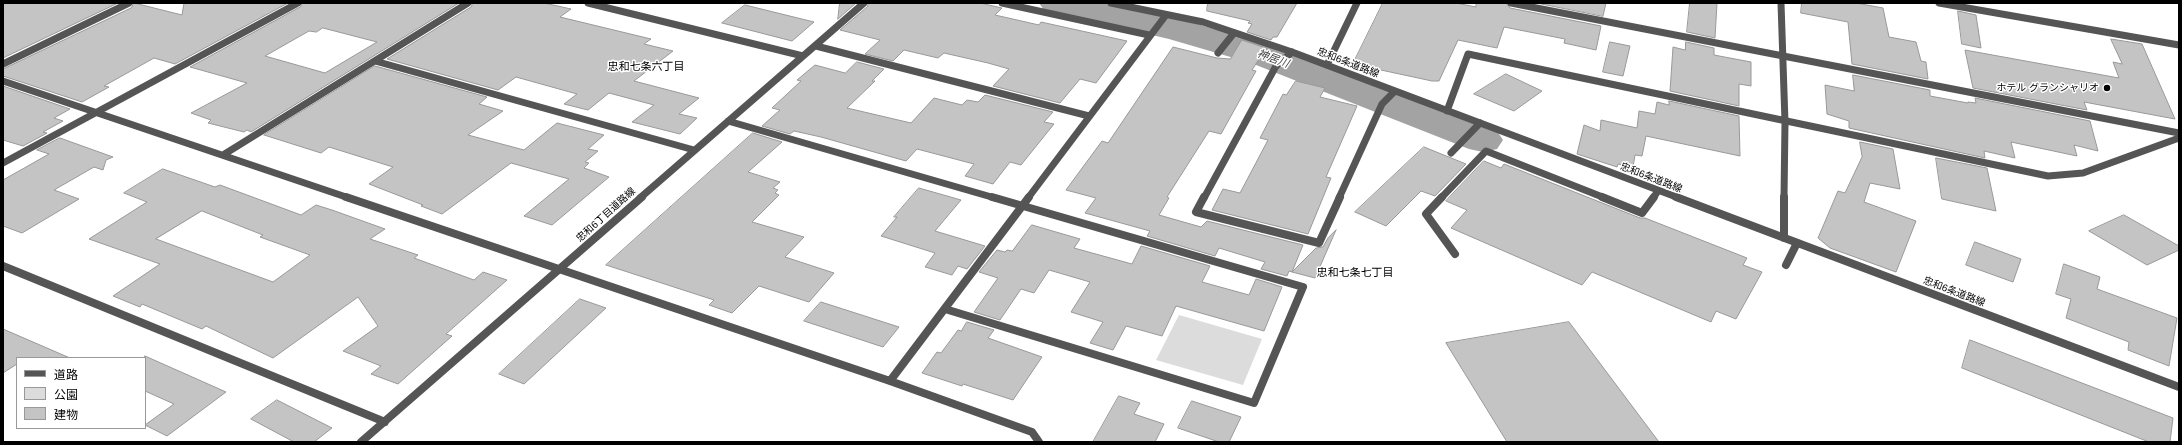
<!DOCTYPE html>
<meta charset="utf-8">
<style>
body{margin:0}
#map{position:relative;width:2182px;height:445px;overflow:hidden;background:#fff;font-family:Arial,"Noto Sans JP",sans-serif}
canvas{display:block}
.frame{position:absolute;inset:0;border:4px solid #000;pointer-events:none}
.legend{position:absolute;left:16px;top:357px;width:130px;height:72px;box-sizing:border-box;background:#fff;border:1px solid #999;margin:0;padding:5px 7px;list-style:none;font-size:12px;color:#000}
.legend li{display:flex;align-items:center;gap:8px;height:20px}
.legend b{width:20px;border:1px solid #999}
</style>
<div id="map">
<canvas width="2182" height="445"></canvas>
<div class="frame"></div>
<ul class="legend">
<li><b style="height:5px;background:#555"></b>道路</li>
<li><b style="height:11px;background:#dcdcdc"></b>公園</li>
<li><b style="height:11px;background:#c4c4c4"></b>建物</li>
</ul>
</div>
<script>
const context = document.querySelector('canvas').getContext('2d');
context.lineJoin = 'round';
function fill(path, color) { context.fillStyle = color; context.fill(path, 'evenodd'); }
function strokePath(path, color, width, dash) { context.strokeStyle = color; context.lineWidth = width; context.lineCap = dash ? 'butt' : 'round'; context.setLineDash(dash || []); context.stroke(path); }
function drawText(font, color, halo, rows, align = 'center') {
  context.font = font + ' Arial,"Noto Sans JP",sans-serif'; context.lineWidth = 3; context.setLineDash([]); context.textBaseline = 'middle'; context.strokeStyle = halo; context.fillStyle = color; for (const [text, x, y, turn = 0] of rows) {
    context.save(); context.translate(x, y); context.rotate((+turn || 0) * Math.PI / 180); context.textAlign = isNaN(turn) ? turn : align; if (halo) context.strokeText(text, 0, 0); context.fillText(text, 0, 0); context.restore();
  }
}
const green = new Path2D(`
 M1179 315 1262 339 1243 385 1156 360Z`);
const river = new Path2D(`
 M1039 3H1103L1190 22 1277 47 1497 131 1503 140 1497 149 1483 152 1469 149 1251 63 1169 39 1044 10Z`);
const building = new Path2D(`
 M3 3H118L3 58Z
 M134 3 182 15 184 3H288L175 64 154 58 104 86 109 87 82 102 3 76V69L131 8Z
 M303 3H459L251 132 247 130 244 132 208 123 211 120 191 113 247 83 190 67 300 7ZM323 28 377 42 325 73 265 56 309 31 316 32Z
 M473 3H544L571 9 560 17 651 39 644 44 673 51 634 81 699 98 679 114 697 118 680 134 632 122 654 105 609 93 588 110 564 104 577 94 516 77 498 90 387 59 471 7Z
 M840 3H856L838 19Z
 M869 3H980L1002 8 995 15 1039 25 1041 22 1127 41 1096 83 1080 79 1060 103 993 86 1009 69 988 63 944 53 938 58 904 50 893 61 865 54 880 40 840 30 867 7Z
 M1208 3H1297L1277 37H1273L1271 40 1247 32 1252 24 1248 23 1250 21 1207 11Z
 M1383 3H1456L1476 7V3H1506L1510 8 1601 26 1596 50 1564 43 1565 39 1504 27 1497 48 1458 40 1439 81H1432L1353 64Z
 M1537 3H1606L1603 16Z
 M1690 3H1717L1715 38 1687 32Z
 M1802 3H1856L1883 8 1889 37 1916 42 1921 61 1926 62 1928 79 1852 64 1848 22 1801 13Z
 M745 5 814 22 792 41 722 23Z
 M1958 11 1976 15 1981 48 1962 44Z
 M2111 39 2142 44 2175 119 2084 102 2087 110 1973 88 1965 50 2119 78 2113 62 2122 64Z
 M1242 40 1266 48 1252 70 1256 71 1221 134 1209 131 1167 197 1169 198 1159 215 1201 227 1207 221 1303 245 1292 272 1289 271 1287 276 1261 269 1265 262 1219 248 1215 256 1147 236 1150 231 1085 213 1096 198 1066 190 1102 141 1108 143 1173 47 1217 58 1230 59Z
 M1610 42 1630 46 1623 76 1603 72Z
 M1686 42 1714 48V55L1751 62V86L1739 84V106L1670 91 1673 47 1685 50Z
 M857 62 884 69 872 81H875L847 108 911 123 934 98 962 105 967 100 978 102 985 95 1053 112 1044 122 1054 124 1021 165 1010 162 993 184 965 176 974 164 917 149 906 161 821 137 794 131 790 134 762 126 780 110 772 108 801 81 797 80 815 65 845 73Z
 M375 66 487 97 479 104 503 111 468 135 524 150 557 123 604 135 588 149 598 151 585 162 589 163 584 168 609 177 552 225 524 216 569 179 511 163 442 214 421 206 423 205 369 184 393 167 329 147 321 153 264 135Z
 M1506 74 1542 91 1514 111 1474 94Z
 M1853 75 1930 90V96L1968 103V102L1976 103 1975 98 2090 121 2098 151 2074 145 2077 156 2011 142 2015 158 1984 151 1985 158 1849 128V121L1827 114 1825 85 1854 91Z
 M1296 81 1325 88 1320 97 1357 106 1326 177 1331 178 1308 234 1212 210 1223 189 1240 193 1268 140 1260 138 1283 94 1286 95Z
 M3 86 70 109 54 118 63 121 43 132 47 133 23 146 3 140Z
 M1669 101 1739 116 1740 156 1646 136 1642 156 1635 155 1633 167 1618 164 1617 167 1577 154 1584 125 1600 131 1601 120 1637 128 1639 111 1655 114 1657 102 1669 105Z
 M753 133 782 142 748 172 780 182 773 188 778 190 775 193 779 195 752 222 804 237 785 257 834 273 809 302 759 286 732 313 709 305 714 300 606 265Z
 M60 138 113 157 106 160 103 170 94 167 54 190 79 199 22 233 3 226V180L49 154 37 150Z
 M1860 142 1893 149 1900 189 1870 183 1864 202 1916 221 1896 272 1830 248 1818 238 1838 191 1845 193 1862 157Z
 M1424 147 1466 164 1435 196 1421 191 1386 226 1355 212Z
 M1936 158 1987 168 1996 211 1942 199Z
 M1484 161 1501 168 1504 164 1640 218H1645L1747 258 1743 265 1762 272 1736 319 1716 311 1711 322 1592 272 1582 285 1451 228 1467 210 1446 201Z
 M163 169 215 187 220 185 301 215 316 205 332 210 385 229 370 239 418 255 414 258 474 280 483 272 507 280 446 334 452 336 398 384 371 374 381 366 343 351 378 326 358 297 273 358 206 326 202 329 142 304 140 307 113 296 160 264 89 239 147 202 124 193ZM202 211 263 235 260 237 310 255 273 282 156 239Z
 M919 188 961 200 935 231 985 246 967 269 958 266 952 275 925 267 935 253 881 236 897 217H894Z
 M2124 215 2179 246V250L2147 265 2089 231Z
 M1032 225 1080 239 1074 248 1132 264 1141 246 1210 266 1202 282 1249 295 1256 279 1282 287 1264 331 1176 306 1162 336 1126 326 1113 350 1090 343 1103 322 1071 312 1090 282 1049 270 1034 293 1021 289 1000 320 974 312 998 278 979 272 997 250 1005 252 1007 250 1012 251Z
 M1336 230 1315 278 1292 272 1316 248 1323 247 1328 238Z
 M1975 242 2021 259 2013 282 1966 265Z
 M2064 264 2100 277 2097 289 2177 318 2169 366 2128 350 2129 342 2066 318 2071 299 2056 294Z
 M580 299 606 308 524 384 499 374Z
 M821 302 899 327 883 347 804 321Z
 M967 322 994 330 988 338 1042 357 1013 400 963 384 962 386 922 373 937 352 941 353 958 330 961 331Z
 M1569 322 1659 442H1507L1446 343Z
 M3 329 70 358H17V364L3 373Z
 M1970 340 2173 418 2170 442H2149L1962 368Z
 M145 356 226 392 167 436 145 425 174 404 145 391Z
 M1119 396 1140 403 1134 414 1164 424 1155 442H1093Z
 M277 400 332 428 314 442H294L251 419Z
 M1192 401 1241 417 1229 442H1219L1178 428Z`);
const laneFar1 = new Path2D(`
 M1218 53 1234 33
 M1451 153 1480 123
 M1441 198 1486 151 1605 198
 M1653 198 1658 191`);
const lane = new Path2D(`
 M1442 197 1426 214 1455 254
 M1602 197 1642 213 1654 197
 M1786 265 1797 243`);
const streetFar1 = new Path2D(`
 M588 3 803 56
 M1002 3 1149 35
 M1111 3 1203 22 1292 52 1679 198
 M1511 3 2179 133
 M1781 3 1785 122 1784 198
 M1939 3 2179 45
 M816 46 1089 116
 M375 61 694 150
 M3 64 129 3
 M1327 65 1357 3
 M3 81 349 198
 M1447 111 1468 54 2048 176 2083 173 2179 138
 M728 121 995 198
 M223 155 468 3
 M3 163 298 3
 M640 198 864 3
 M1028 198 1166 15
 M1204 198 1276 66 1292 52
 M1339 198 1382 104 1395 91`);
const street = new Path2D(`
 M346 197 890 381 1032 432 1039 442
 M1204 197 1196 212 1319 243 1340 197
 M1676 197 2179 387
 M1784 238V197
 M3 266 385 422
 M945 309 1254 403 1303 287 992 197
 M890 381 1029 197
 M361 442 642 197`);
const markers = [
 [2107,88,4,"#000"]
];
const streetNames = [
 ["忠和6条道路線",1348,63,21],
 ["忠和6条道路線",1651,178,21],
 ["忠和6丁目道路線",606,215,-42],
 ["忠和6条道路線",1954,292,21]
];
const poiNames = [
 ["ホテル グランシャリオ",2099,88]
];
const waterNames = [
 ["神居川",1273,59,20]
];
const neighbourhoodNames = [
 ["忠和七条六丁目",646,67],
 ["忠和七条七丁目",1355,273]
];
fill(green, '#dcdcdc');
fill(river, '#a3a3a3');
fill(building, '#c4c4c4');
strokePath(building, '#999', 1);
strokePath(laneFar1, '#555', 7);
strokePath(lane, '#555', 8);
strokePath(streetFar1, '#555', 7);
strokePath(street, '#555', 8);
for (const [x, y, r, color] of markers) { const dot = new Path2D(); dot.arc(x, y, r, 0, 2 * Math.PI); context.fillStyle = color; context.fill(dot); strokePath(dot, '#fff', 1.5); }
drawText('10px', '#000', '#fff', streetNames);
drawText('10px', '#000', '#fff', poiNames, 'right');
drawText('italic 11px', '#444', '#fff', waterNames);
drawText('11px', '#000', '#fff', neighbourhoodNames);
</script>
